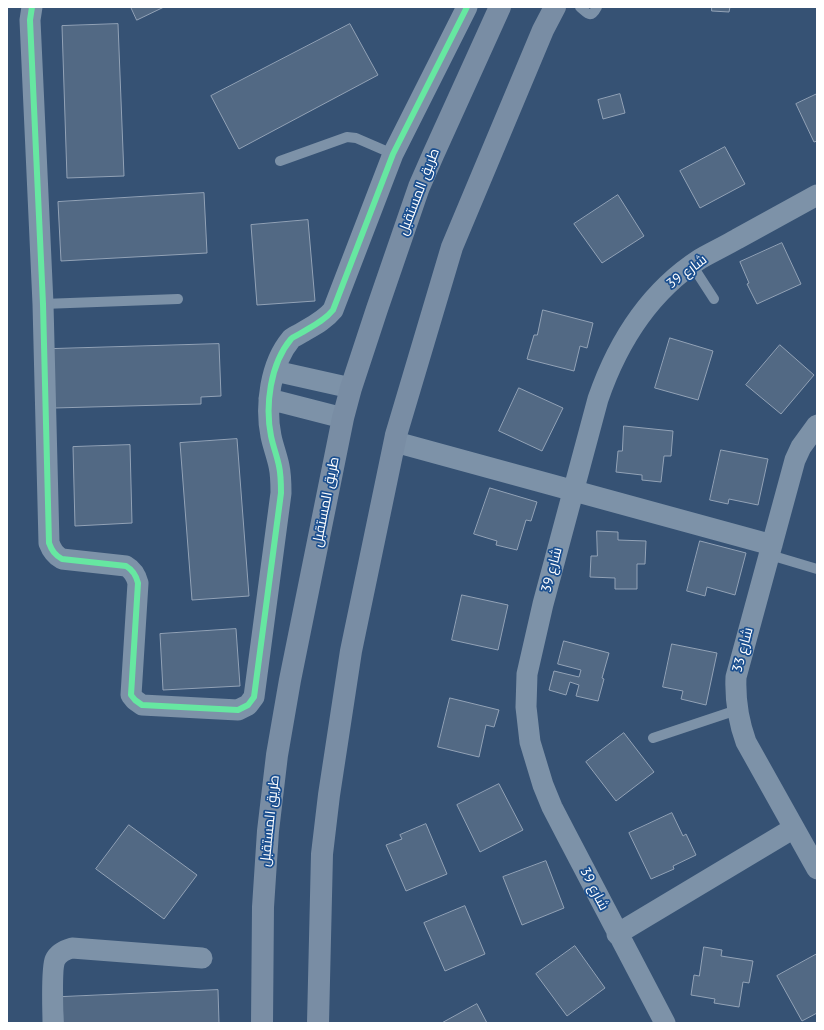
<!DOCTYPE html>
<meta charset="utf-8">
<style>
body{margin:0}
#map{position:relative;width:824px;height:1030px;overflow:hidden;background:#365274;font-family:"PT Sans",sans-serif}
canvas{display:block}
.frame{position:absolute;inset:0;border:8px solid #fff;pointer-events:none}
</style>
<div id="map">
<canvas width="824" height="1030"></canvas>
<div class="frame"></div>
</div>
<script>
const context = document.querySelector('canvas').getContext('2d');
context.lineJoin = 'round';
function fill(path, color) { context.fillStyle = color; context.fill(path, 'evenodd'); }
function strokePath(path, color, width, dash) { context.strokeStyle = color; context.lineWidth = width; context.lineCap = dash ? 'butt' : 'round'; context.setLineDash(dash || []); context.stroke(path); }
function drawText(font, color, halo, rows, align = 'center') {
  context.font = font + ' "PT Sans",Cairo,sans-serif'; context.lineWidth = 3.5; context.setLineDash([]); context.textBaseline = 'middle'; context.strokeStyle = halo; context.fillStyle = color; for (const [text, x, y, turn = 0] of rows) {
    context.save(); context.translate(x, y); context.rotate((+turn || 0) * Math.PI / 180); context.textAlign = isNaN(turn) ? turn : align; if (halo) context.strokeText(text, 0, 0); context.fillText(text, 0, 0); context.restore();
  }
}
const building = new Path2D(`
 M131 7H164L137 20Z
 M712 7H730L729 12 712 11Z
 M118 24 124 176 67 178 62 26Z
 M350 24 378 75 239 149 211 96Z
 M620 94 625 113 603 119 598 100Z
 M817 94V141L814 142 796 104Z
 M725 147 745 184 700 208 680 171Z
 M204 193 207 253 61 261 58 202Z
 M618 195 644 236 602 263 574 224Z
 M308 220 315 301 257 305 251 225Z
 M782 243 801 284 757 304 747 284 749 283 740 262Z
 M543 310 593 323 587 348 580 346 574 371 527 359 534 335H537Z
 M670 338 713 351 698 400 655 388Z
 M219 344 221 396 201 397V404L54 408 52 349Z
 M780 345 814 375 781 414 746 385Z
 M519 388 563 408 542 451 499 431Z
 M624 426 673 431 671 456H664L661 482 642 480V475L616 472 618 451H622Z
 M237 439 249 596 192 600 180 443Z
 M130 445 132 523 75 526 73 447Z
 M721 450 768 459 758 505 729 499 728 504 710 500Z
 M490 488 537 502 531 521 526 520 517 550 496 545 497 541 474 534Z
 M597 531 618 532V540L646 541 645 564H637V589H615V578L590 577 591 556H597Z
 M700 541 746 553 735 595 707 587 705 596 687 591Z
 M462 595 508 605 498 650 452 640Z
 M236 629 240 686 163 690 160 634Z
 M564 641 609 653 602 678 604 679 598 701 576 696 579 685 570 682 566 695 549 690 554 671 579 677 581 670 558 664Z
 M672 644 717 653 706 705 681 699 683 691 663 687Z
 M450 698 499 710 494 727 486 725 479 757 438 747Z
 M624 733 654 772 616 801 586 762Z
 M499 784 523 830 480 852 457 805Z
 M672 813 683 836 686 834 696 855 673 866 674 869 651 879 629 833Z
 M426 824 447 874 406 891 386 845 402 839 400 835Z
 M129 825 197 875 164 919 96 869Z
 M546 861 564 908 522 925 503 877Z
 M465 906 485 954 445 971 424 923Z
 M575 946 605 988 567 1016 536 974Z
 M704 947 722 950 721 956 753 961 749 983 743 982 739 1007 714 1003 715 999 691 995 694 975 699 976Z
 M817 954V1013L802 1021 777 976Z
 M218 990 219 1023H63L62 997Z
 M477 1004 487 1023H442Z`);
const lane = new Path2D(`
 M580 7C588 14 591 19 597 7
 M280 161 347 137 356 138 393 154
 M692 265 714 299
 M43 304 178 299
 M770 555 817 569
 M653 738 737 710`);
const street = new Path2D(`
 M32 7 30 20 43 304 49 543C52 551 55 555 62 559L126 566C133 570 136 575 138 583L131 695 135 700 142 705 238 710 248 705 254 697 281 493C281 484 281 475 279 466 277 456 273 446 271 436 265 406 270 364 291 339 293 337 298 335 301 333 313 326 325 320 333 310L393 154 467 7
 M275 371 351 388
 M269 399 343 418
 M817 425 801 447 795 460 736 677C735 700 738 720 746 742L817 869
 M396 435 399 443 772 545
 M617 934 794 828
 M53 1023C53 1011 51 969 55 960 58 953 65 950 72 948L202 958
 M665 1023 566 834 552 807 543 785 530 742 526 707 527 674 543 604 598 399C617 344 649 292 700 259 712 252 725 246 737 239 764 224 790 210 817 195`);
const secondary = new Path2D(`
 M262 1023 263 907 268 831 277 755 290 680 343 418 351 388 377 309 419 187 433 155 500 7
 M318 1023 322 854 329 795 351 651 396 435 452 247 543 30 555 7`);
const cycleway = new Path2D(`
 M32 7 30 20 43 304 49 543C52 551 55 555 62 559L126 566C133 570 136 575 138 583L131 695 135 700 142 705 238 710 248 705 254 697 281 493C281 484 281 475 279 466 277 456 273 446 271 436 265 406 270 364 291 339 293 337 298 335 301 333 313 326 325 320 333 310L393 154 467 7`);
const streetNames = [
 ["طريق المستقبل",419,192,-69],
 ["شارع 39",687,272,-37],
 ["طريق المستقبل",326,502,-79],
 ["شارع 39",552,570,-75],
 ["شارع 33",743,650,-75],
 ["طريق المستقبل",270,821,-84],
 ["شارع 39",594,889,63]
];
fill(building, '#526984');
strokePath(building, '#92a2b6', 1);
strokePath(lane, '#7d92a8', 10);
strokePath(street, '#7d92a8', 21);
strokePath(secondary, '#798da4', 22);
strokePath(cycleway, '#66e7a1', 6);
drawText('14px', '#fff', '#1b4f8f', streetNames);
</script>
